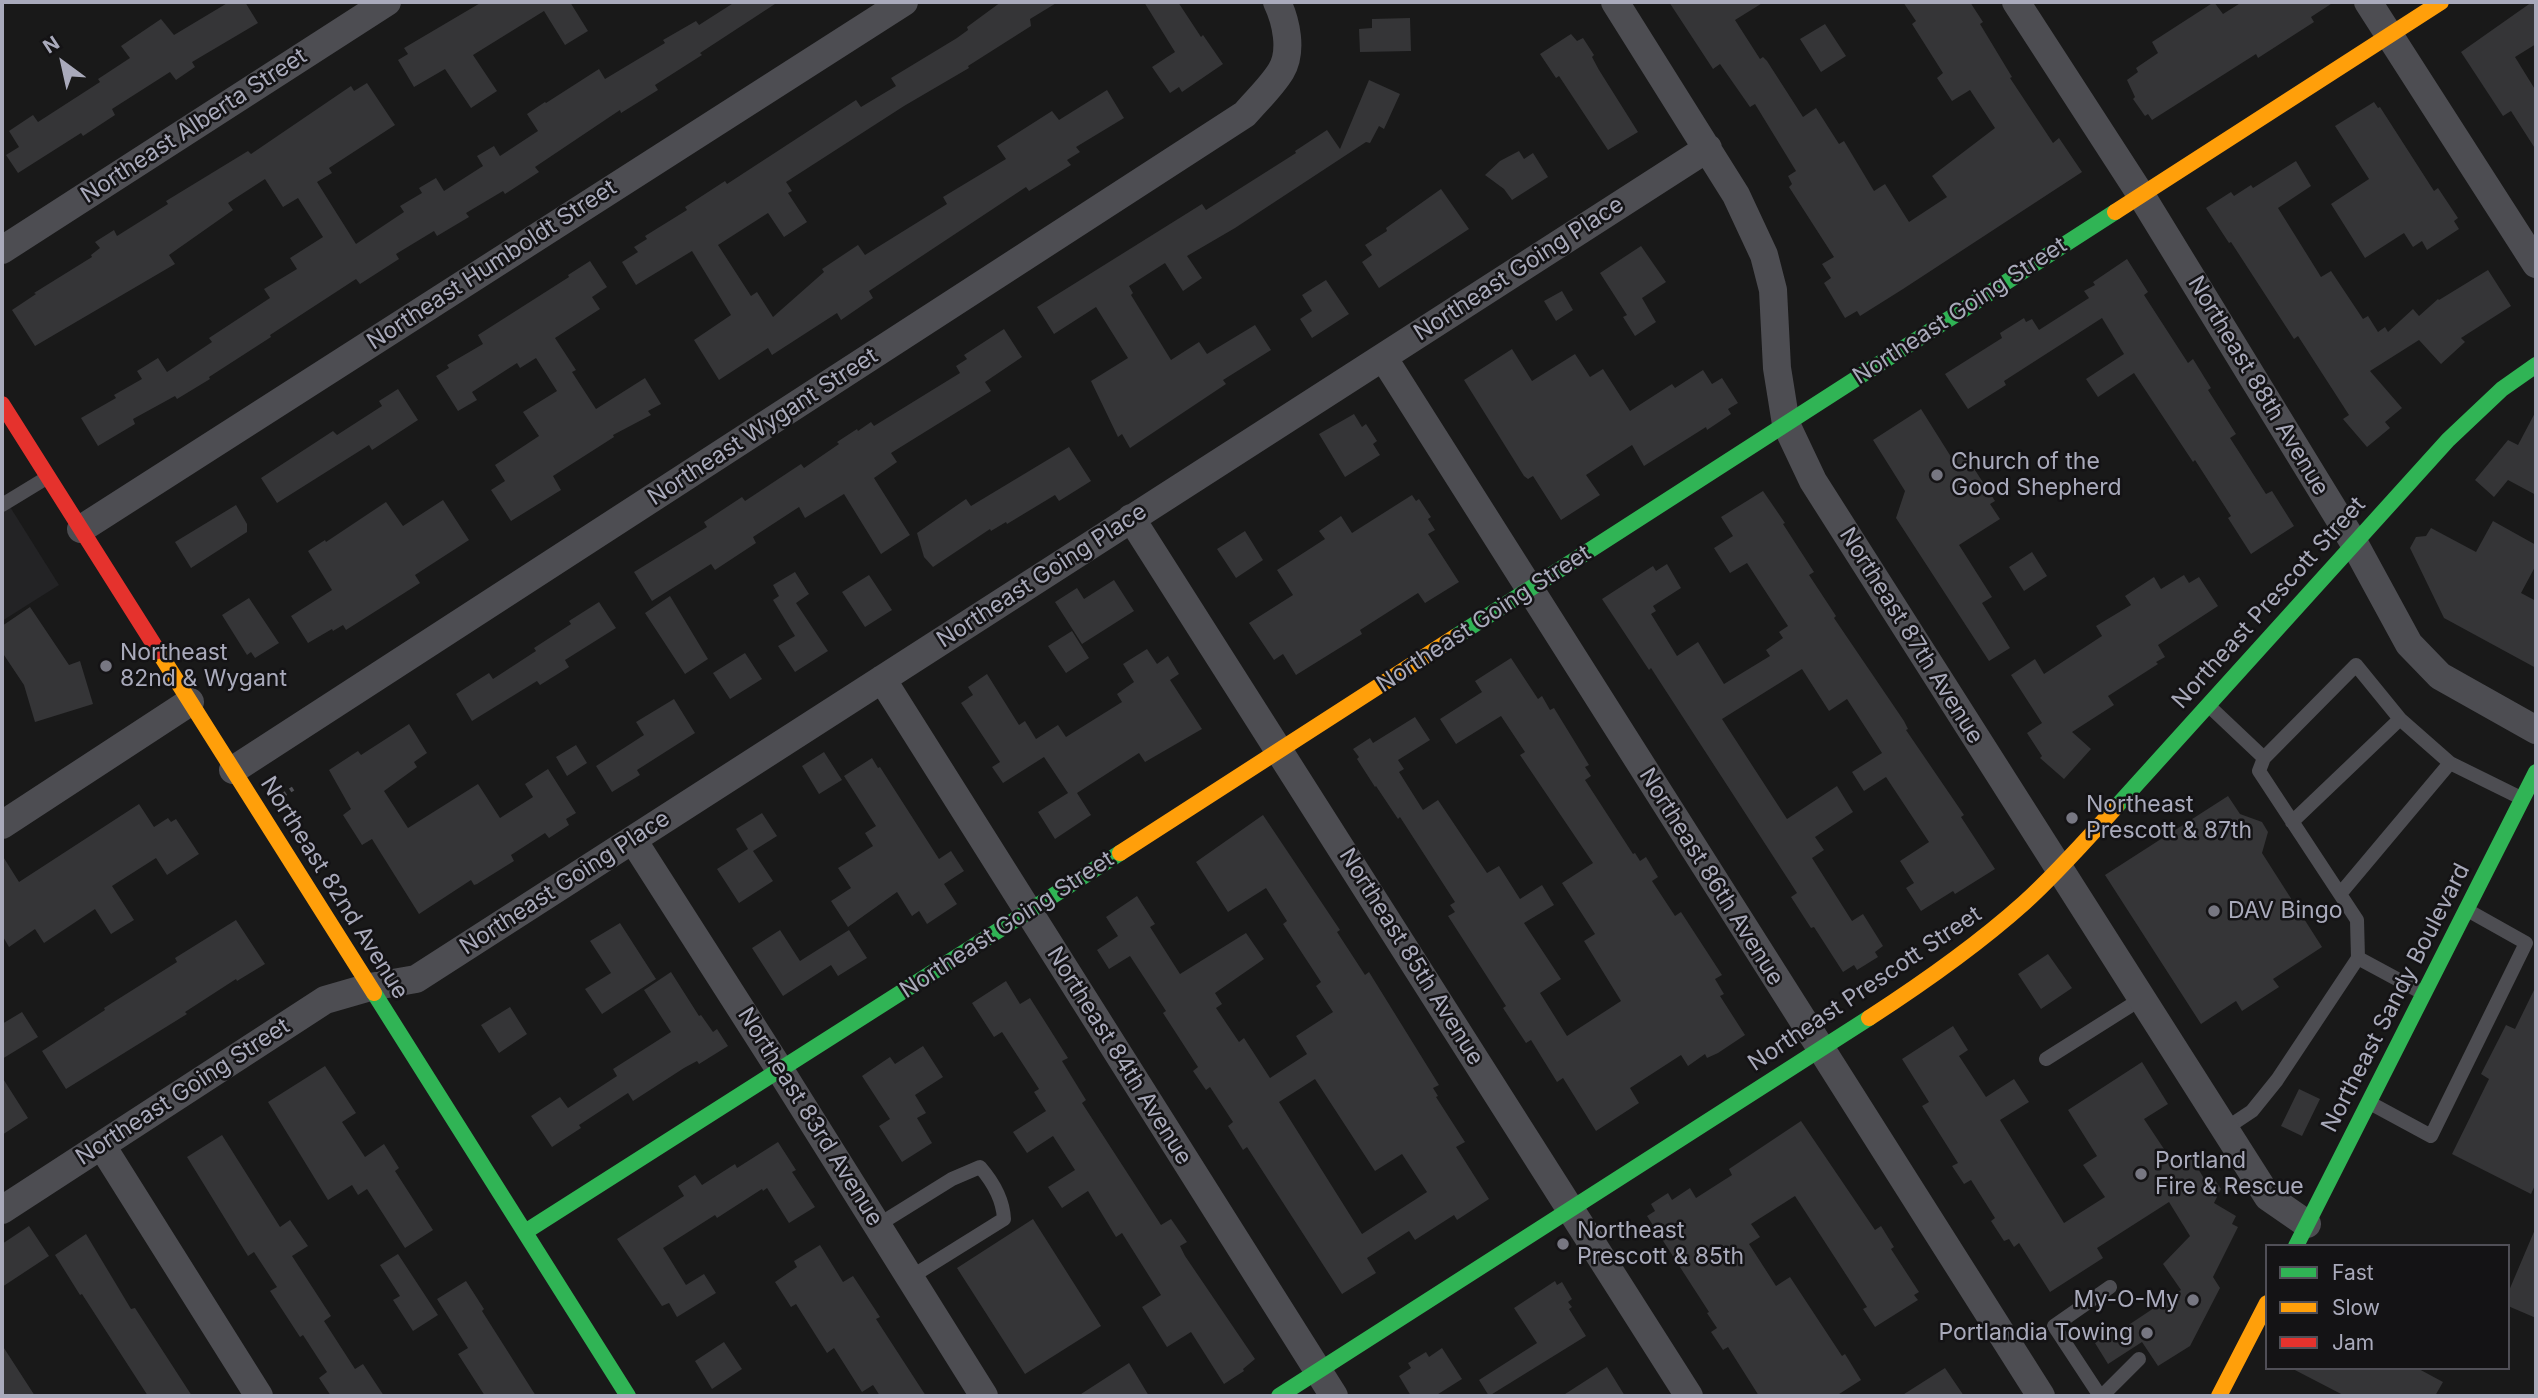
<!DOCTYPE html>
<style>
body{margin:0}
#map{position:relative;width:2538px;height:1398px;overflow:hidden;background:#191919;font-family:Inter,sans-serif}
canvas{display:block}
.frame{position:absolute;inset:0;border:4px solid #a9aabb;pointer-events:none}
.legend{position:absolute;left:2265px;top:1244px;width:245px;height:126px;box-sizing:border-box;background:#141315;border:2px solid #504f57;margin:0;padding:9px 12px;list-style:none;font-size:21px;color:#a9aabb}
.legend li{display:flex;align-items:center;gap:14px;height:35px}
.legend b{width:35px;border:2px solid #504f57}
.north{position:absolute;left:28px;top:28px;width:70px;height:70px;-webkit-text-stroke:5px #141315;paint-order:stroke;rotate:327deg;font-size:19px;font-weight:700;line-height:28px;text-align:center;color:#a9aabb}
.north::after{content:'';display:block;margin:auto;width:24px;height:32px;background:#a9aabb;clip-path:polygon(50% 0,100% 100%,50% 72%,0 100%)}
</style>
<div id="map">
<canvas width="2538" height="1398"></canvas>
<div class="frame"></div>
<ul class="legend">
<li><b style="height:9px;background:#30b455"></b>Fast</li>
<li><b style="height:9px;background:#ff9f0a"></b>Slow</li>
<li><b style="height:9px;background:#e5322d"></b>Jam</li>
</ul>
<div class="north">N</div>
</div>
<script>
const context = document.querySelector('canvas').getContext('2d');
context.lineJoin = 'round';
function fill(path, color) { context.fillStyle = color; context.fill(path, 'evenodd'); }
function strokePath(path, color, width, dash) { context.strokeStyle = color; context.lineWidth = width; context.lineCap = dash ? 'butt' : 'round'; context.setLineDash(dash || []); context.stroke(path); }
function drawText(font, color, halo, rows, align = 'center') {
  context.font = font + ' Inter,sans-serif'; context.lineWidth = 5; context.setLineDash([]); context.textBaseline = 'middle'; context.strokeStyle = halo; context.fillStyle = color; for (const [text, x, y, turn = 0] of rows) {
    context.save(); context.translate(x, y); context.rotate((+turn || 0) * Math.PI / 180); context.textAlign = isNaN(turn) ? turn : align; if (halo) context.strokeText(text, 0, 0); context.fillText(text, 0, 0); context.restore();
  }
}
const built = new Path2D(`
 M2 494 59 585 2 621Z`);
const building = new Path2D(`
 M229 2H245L258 23 192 62 195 67 176 80 170 72 112 109 115 115 83 136 81 133 18 173 6 155 19 147 9 131 33 115 38 122 100 82 98 79 130 58 121 46 161 19 174 35Z
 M482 2H570L588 31 565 45 544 11 473 55 497 91 471 108 445 69 414 87 398 60 408 54 404 48Z
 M735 2H778L700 53 702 55 655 85 658 90 621 113 620 110 535 167 539 172 505 194 503 191 466 213 469 217 437 236 434 231 396 254 399 259 360 284 356 279 270 335 271 337 209 377 210 379 177 399 175 396 133 419 135 424 98 446 81 418 116 398 114 395 142 379 137 371 158 358 167 372 212 342 209 338 270 298 264 289 297 269 290 258 323 237 298 198 283 207 265 179 228 203 233 210 169 255 175 264 35 346 12 310 36 294 34 293 92 257 91 255 100 248 95 242 114 230 117 236 168 204 166 201 248 151 251 154 351 86 354 91 367 83 395 125 329 168 332 173 317 182 356 244 404 212 400 206 422 193 419 188 436 178 444 191 483 166 477 156 494 146 500 156 538 131 527 114 545 102 546 103 599 69 605 79 665 43 663 40 696 21 699 25Z
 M1001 2H1058L1030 19 1031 26 968 66 969 68 904 106 786 182 792 191 788 193 807 222 784 237 768 213 718 245 751 296 757 292 773 317 824 272 822 269 858 245 865 255 947 204 943 197 1006 159 997 146 1052 111 1059 120 1107 90 1124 118 1076 147 1080 152 1067 160 1071 165 1029 191 1026 187 869 291 873 298 841 320 837 313 772 355 768 348 719 380 694 340 731 315 692 251 636 285 622 262 638 252 634 247 647 239 645 236 687 210 685 207 725 181 727 184 856 100 861 107 896 86 891 78 957 38 968 30 967 27Z
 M1144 2H1178L1201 37 1203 35 1223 64 1182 92 1179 87 1170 93 1152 67 1175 52Z
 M1669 2H1764L1735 20 1760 59 1763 57 1767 61 1803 117 1816 108 1839 144 1844 141 1874 191 1885 184 1909 222 1947 197 1932 176 1995 128 1970 90 1952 101 1937 78 1943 73 1912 24 1916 21 1903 2H1970L1983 22 1980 24 2012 77 2010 78 2053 143 2059 138 2082 172 1903 289 1860 316 1857 311 1845 318 1824 283 1831 278 1822 264 1834 257 1789 187 1792 184 1788 176 1796 171 1755 104 1750 107 1720 64 1713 69Z
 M2214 2 2223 14 2242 2H2334L2311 17 2314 22 2258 58 2256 54 2152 120 2148 114 2145 116 2133 99 2135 97 2127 80 2138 72 2136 68 2158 53 2152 42Z
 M2532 2H2536V44L2515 57 2536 91V150L2511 111 2503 116 2461 52Z
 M1410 18 1411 51 1360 52 1359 29 1372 28V19Z
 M1825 24 1846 56 1821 72 1800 39Z
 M1571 34 1577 41 1583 38 1594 55 1592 57 1599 70 1638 132 1608 150 1559 76 1556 78 1540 54Z
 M1369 80 1400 94 1384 129 1379 126 1370 143 1366 142 1235 228 1187 256 1202 278 1183 291 1165 263 1129 286 1133 293 1131 295 1171 360 1199 342 1207 354 1255 325 1271 350 1223 380 1226 384 1130 448 1122 434 1118 437 1091 381 1128 358 1096 307 1054 334 1037 307 1202 204 1206 210 1296 153 1295 151 1327 130 1340 149Z
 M2374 102 2378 108 2380 107 2434 191 2438 188 2458 218 2454 221 2459 229 2427 250 2422 241 2413 247 2404 233 2365 258 2331 204 2369 179 2335 126Z
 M1519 151 1524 159 1533 153 1548 177 1512 200 1504 189 1485 175 1500 161Z
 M2296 161 2311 186 2278 208 2321 277 2331 271 2363 319 2368 316 2378 332 2385 327 2388 332 2413 309 2419 316 2438 299 2439 300 2488 270 2511 306 2461 338 2465 342 2441 364 2419 340 2370 371 2402 408 2385 422 2390 428 2367 447 2343 419 2349 415 2298 336 2294 339 2231 242 2229 243 2206 208 2231 192 2234 196 2251 185 2253 188Z
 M1441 189 1469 229 1379 288 1362 262 1372 255 1365 245 1387 231 1386 228Z
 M1641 246 1666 282 1642 298 1656 322 1635 336 1623 317 1627 315 1600 273Z
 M2127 259 2148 292 2144 295 2188 363 2193 359 2211 388 2208 390 2236 434 2230 438 2266 494 2272 491 2294 526 2251 554 2228 518 2231 516 2195 460 2193 462 2134 373 2098 397 2086 379 2124 354 2102 318 2004 381 2006 385 1968 409 1945 374 2002 338 2000 333 2024 318 2026 322 2032 319 2039 330 2089 298 2084 291 2095 285 2093 282Z
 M590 261 607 287 592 297 600 309 555 338 576 370 572 372 596 409 645 378 661 404 648 411 651 415 613 435 614 437 553 476 561 490 511 521 491 490 505 481 495 465 539 436 523 412 557 391 536 358 520 368 517 363 472 392 477 400 458 411 436 376 449 368 447 365 483 344 478 335 569 277 568 275Z
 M1326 280 1349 314 1312 338 1300 319 1312 311 1302 295Z
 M1562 291 1573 310 1556 321 1544 301Z
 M1004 329 1022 357 985 382 991 391 891 453 897 462 874 478 910 535 881 554 844 494 805 518 799 507 753 537 756 543 715 570 711 564 652 601 634 572 707 527 704 522 742 497 745 501 801 464 804 468 839 444 837 442 857 429 858 431 871 422 874 426 960 373 956 366 967 359 964 355Z
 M1512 349 1532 381 1575 354 1590 377 1603 369 1630 411 1672 384 1675 388 1703 370 1712 384 1722 378 1738 403 1728 409 1731 414 1707 430 1706 427 1644 466 1632 445 1586 475 1600 495 1561 520 1533 476 1528 479 1524 476 1464 380Z
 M398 389 418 420 372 450 369 445 277 503 261 478 333 431 337 435 382 406 379 401Z
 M1921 409 1953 460 1964 453 1995 501 1990 504 2000 519 1959 545 1992 597 1982 603 2010 648 1989 661 1896 518 1905 491 1873 440Z
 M2536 411V495L2508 480 2494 497 2475 480 2508 440 2518 445Z
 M1354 414 1362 427 1366 424 1377 441 1373 444 1380 455 1345 477 1319 434Z
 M1069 447 1091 481 1059 501 1055 495 1007 524 1006 522 991 531 990 529 933 567 924 557 917 533 966 499 971 506Z
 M1763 491 1785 523 1783 524 1814 572 1809 575 1836 616 1834 618 1904 721 1908 729 1906 730 1964 815 1961 817 1995 869 1955 894 1953 891 1921 911 1906 888 1914 883 1900 861 1929 842 1886 777 1864 791 1852 772 1882 753 1847 699 1829 711 1802 669 1722 719 1787 819 1837 786 1853 812 1815 837 1824 850 1812 858 1852 921 1863 914 1883 946 1875 952 1878 957 1857 970 1854 965 1843 972 1814 927 1811 928 1791 897 1797 893 1651 668 1649 670 1602 599 1653 566 1656 571 1667 564 1681 588 1653 606 1656 611 1651 614 1677 656 1698 642 1724 684 1770 656 1766 650 1783 638 1779 632 1788 626 1747 563 1730 573 1714 548 1733 536 1721 517Z
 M1412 495 1416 501 1419 499 1431 517 1428 519 1435 530 1428 534 1459 582 1425 603 1418 593 1360 630 1362 634 1296 675 1283 654 1274 660 1249 623 1293 595 1277 570 1325 539 1319 531 1341 516 1352 533Z
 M443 500 469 540 415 575 420 583 346 630 343 625 333 631 332 629 308 643 291 616 332 590 308 551 325 540 326 542 386 502 403 526Z
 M236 505 247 524V532L191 568 175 542Z
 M2493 521 2536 545V565L2521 593 2536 601V668L2444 618 2410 548 2416 537 2426 536 2431 528 2476 552Z
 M1245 531 1263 560 1236 578 1217 549Z
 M2032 552 2047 576 2024 591 2009 567Z
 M795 572 809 594 796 603 828 651 795 672 778 646 795 636 773 600 779 596 773 585Z
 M869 575 892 610 865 627 842 592Z
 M2184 575 2189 583 2199 577 2218 606 2158 645 2165 657 2156 662 2158 664 2108 696 2114 705 2072 732 2091 749 2064 779 2040 758 2042 756 2027 733 2042 723 2011 675 2035 659 2044 674 2102 636 2096 626 2131 605 2125 596 2154 577 2161 589Z
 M1114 580 1134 611 1082 644 1055 602 1077 588 1084 599Z
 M670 596 708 659 685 674 645 613Z
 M249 598 279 643 255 658 251 652 247 655 222 615Z
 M599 602 616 628 565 660 569 667 540 685 537 681 472 721 456 694 489 673 493 679 536 651 534 648 571 624 569 621Z
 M30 607 69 665 80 661 93 704 35 722 24 685 2 652V626Z
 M1072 631 1089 658 1066 673 1048 646Z
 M1147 649 1157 664 1168 656 1179 674 1170 680 1202 729 1145 762 1139 753 1077 793 1091 815 1055 839 1038 812 1068 793 1044 757 1003 783 992 767 1000 762 961 703 973 695 968 687 987 674 1019 725 1025 721 1036 739 1058 725 1066 737 1122 702 1117 694 1134 682 1123 664Z
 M745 653 762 679 730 699 713 673Z
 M1511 658 1538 699 1542 696 1550 710 1554 708 1589 765 1585 767 1591 776 1585 780 1633 854 1635 853 1640 861 1646 857 1658 877 1652 881 1675 916 1681 912 1722 975 1715 979 1724 994 1720 996 1745 1035 1718 1053 1707 1058 1705 1054 1688 1066 1681 1055 1630 1088 1639 1103 1596 1131 1563 1078 1557 1082 1531 1040 1526 1043 1503 1008 1506 1006 1448 916 1455 912 1450 905 1455 902 1400 817 1398 819 1376 786 1375 787 1357 759 1359 757 1353 749 1370 738 1373 743 1415 717 1430 740 1398 760 1404 769 1399 772 1423 810 1438 800 1487 873 1499 866 1520 899 1542 885 1554 905 1524 923 1561 979 1540 993 1567 1036 1621 1001 1584 941 1595 934 1562 883 1593 863 1520 755 1525 752 1501 716 1456 744 1440 719 1482 692 1475 681Z
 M674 699 695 733 637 770 640 775 612 792 596 766 644 735 636 722Z
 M409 724 427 753 414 762 417 767 384 791 408 828 478 784 500 818 533 797 525 784 548 769 576 813 566 819 569 825 549 838 545 833 511 855 514 861 477 884 474 885 471 880 419 914 372 839 362 845 343 815 351 809 329 770 358 751 361 755Z
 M576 745 587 763 567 776 556 757Z
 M824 752 842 780 819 794 802 766Z
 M872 758 878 768 880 767 939 859 951 851 964 871 944 884 957 904 927 924 919 911 912 916 897 892 848 927 831 901 851 888 838 868 873 846 865 833 876 826 844 776Z
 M2228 796 2240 814 2262 822 2268 832 2262 853 2322 947 2273 979 2279 987 2242 1011 2236 1001 2201 1024 2105 875Z
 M139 804 154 827 168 818 171 822 176 819 199 854 167 875 156 858 112 886 134 920 111 934 95 909 44 943 35 929 9 947 2 935V855L19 882Z
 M762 813 777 836 753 851 773 881 739 903 717 869 748 849 736 829Z
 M1263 815 1340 930 1337 932 1365 975 1369 972 1439 1085 1433 1088 1438 1096 1436 1097 1465 1142 1456 1147 1489 1199 1457 1220 1454 1215 1415 1240 1409 1231 1367 1258 1376 1273 1342 1294 1247 1147 1243 1150 1228 1126 1233 1122 1210 1087 1206 1090 1193 1071 1198 1067 1163 1013 1166 1011 1130 956 1109 969 1097 950 1118 936 1106 917 1137 896 1155 924 1150 927 1180 974 1246 933 1264 959 1215 993 1222 1004 1216 1008 1239 1042 1244 1038 1270 1078 1307 1054 1296 1036 1333 1012 1316 986 1321 982 1283 924 1287 921 1266 888 1228 912 1196 862ZM1315 1079 1375 1171 1402 1154 1427 1192 1362 1234 1279 1102Z
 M236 920 265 964 237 981 236 979 185 1012 187 1014 66 1089 42 1051 105 1010 104 1008 177 962 175 958Z
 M620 923 656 979 602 1014 585 989 611 973 590 941Z
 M780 930 800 961 849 930 867 958 838 976 831 965 783 996 752 948Z
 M2048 954 2072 988 2041 1009 2018 974Z
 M671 972 699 1016 701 1015 713 1032 717 1029 728 1046 699 1064 697 1061 684 1068 633 1101 628 1093 579 1125 581 1128 552 1147 531 1116 560 1097 568 1108 617 1076 613 1069 671 1032 644 990Z
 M1006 981 1020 1004 1030 998 1068 1058 1062 1061 1086 1100 1082 1103 1161 1225 1171 1219 1187 1242 1180 1246 1185 1256 1255 1359 1243 1369 1244 1371 1224 1384 1191 1332 1167 1347 1142 1307 1161 1295 1122 1233 1116 1237 1088 1191 1062 1208 1048 1187 1075 1170 1053 1136 1027 1153 1013 1132 1046 1111 1034 1092 1039 1089 1002 1032 994 1037 972 1003Z
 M2536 986V1183L2531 1194 2452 1154 2489 1079 2481 1074 2506 1025 2515 1029Z
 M510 1007 527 1034 499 1053 481 1025Z
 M22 1012 38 1037 2 1059V1024Z
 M1953 1026 1968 1050 1959 1056 1986 1097 2014 1079 2029 1102 2000 1120 2064 1223 2105 1197 2083 1165 2097 1156 2068 1110 2142 1062 2168 1104 2144 1119 2174 1164 2189 1154 2205 1180 2212 1175 2221 1189 2214 1203 2236 1216 2232 1224 2238 1227 2213 1277 2220 1288 2190 1346 2158 1366 2142 1342 2108 1364 2095 1343 2116 1329 2118 1332 2181 1290 2163 1264 2190 1236 2169 1202 2097 1248 2103 1258 2050 1292 2019 1243 2014 1247 2009 1239 2004 1241 1991 1221 1995 1218 1971 1180 1964 1184 1952 1166 1958 1163 1922 1106 1929 1102 1902 1059Z
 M923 1046 943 1077 915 1095 926 1113 917 1118 932 1143 902 1162 879 1126 890 1119 862 1076 890 1057 895 1064Z
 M325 1066 356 1113 342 1122 365 1157 384 1144 399 1168 395 1171 433 1230 405 1248 367 1189 358 1195 352 1185 328 1200 268 1102Z
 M2 1077 28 1118 2 1135Z
 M2299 1089 2320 1099 2302 1136 2281 1126Z
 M1801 1121 1875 1230 1881 1226 1894 1247 1891 1249 1919 1292 1914 1295 1918 1300 1875 1327 1863 1309 1867 1307 1795 1196 1751 1224 1760 1237 1749 1244 1776 1286 1790 1277 1842 1356 1845 1354 1861 1380 1836 1396H1759L1728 1347 1723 1350 1711 1332 1717 1328 1707 1313 1709 1312 1647 1216 1655 1211 1651 1204 1668 1193 1672 1200 1690 1188 1696 1198 1732 1175 1729 1169Z
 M222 1135 280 1227 290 1220 308 1246 292 1256 331 1316 324 1321 355 1369 363 1364 384 1396H331L319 1378 327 1372 303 1335 300 1337 270 1291 277 1287 254 1252 248 1256 187 1157Z
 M778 1142 796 1170 792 1172 815 1207 789 1223 767 1188 763 1191 762 1189 717 1218 715 1215 663 1248 686 1285 704 1274 716 1293 677 1317 669 1303 662 1306 617 1239 684 1196 678 1186 695 1175 702 1185 735 1164 737 1168Z
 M1033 1219 1101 1326 1025 1374 957 1268Z
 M29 1226 49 1256 2 1287V1244Z
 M2536 1227V1318L2508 1306V1293Z
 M86 1234 131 1309 135 1308 192 1396H148L82 1294 80 1295 55 1255Z
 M820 1245 843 1282 853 1276 880 1317 876 1319 926 1396H880L873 1385 862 1392 834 1348 827 1353 796 1304 791 1307 775 1282 797 1267 794 1261Z
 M398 1254 438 1315 413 1331 393 1300 400 1296 380 1265Z
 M466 1281 484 1309 482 1311 536 1396H485L458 1354 468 1348 437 1299Z
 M1555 1281 1557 1285 1562 1282 1572 1299 1568 1302 1572 1307 1569 1309 1586 1336 1489 1396 1479 1380 1537 1343 1514 1308Z
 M724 1342 742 1369 712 1389 695 1361Z
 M2 1345 35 1396H2Z
 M1442 1348 1462 1379 1435 1396H1411L1399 1376 1411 1368 1408 1363 1426 1352 1429 1357Z
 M1129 1363 1149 1396H1078Z
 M1607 1367 1625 1396H1562Z
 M1945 1368 1964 1396H1901Z
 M2291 1368H2417L2443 1382 2435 1396H2345Z`);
const path = new Path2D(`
 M283 795 294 788`);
const lane = new Path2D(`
 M2 505 48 477
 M2209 706 2264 758 2356 665 2400 719 2450 763 2521 798
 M2264 758 2259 771 2357 920 2358 958 2421 992
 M2292 822 2400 719
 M2340 894 2450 763
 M2046 1059 2141 999
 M2370 1103 2431 1136 2526 943 2469 911
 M2225 1129 2252 1111 2277 1080 2358 958
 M878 1225 952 1179 980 1167C993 1182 1003 1200 1004 1219L911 1277
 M2100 1396 2054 1326 2110 1287
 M2102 1396 2139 1359`);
const street = new Path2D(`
 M1615 2 1736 195 1764 255 1773 290 1777 368 1786 424 1813 481 2268 1197 2307 1224
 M2016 2 2141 195 2354 543 2409 644 2440 676 2536 730
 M2368 2 2536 264
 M2 250 387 2
 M1383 357 2041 1396
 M1131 518 1689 1396
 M81 529 904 2
 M882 679 1334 1396
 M233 770 1245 114C1257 100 1272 86 1281 71 1293 51 1286 21 1277 2
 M2 825 190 702
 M633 840 780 1070 984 1396
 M102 1146 259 1396
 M2 1210 325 1000 370 987 416 979 1708 148`);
const fast = new Path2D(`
 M1455 637 2115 212
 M2116 807 2448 440 2502 389 2536 365
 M374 993 628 1396
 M525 1232 1120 853
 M2296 1246 2536 772
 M1279 1396 1869 1018`);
const slow = new Path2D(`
 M2115 212 2441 2
 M158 651 374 993
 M1120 853 1455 637
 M1869 1018C1923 983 1976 946 2024 903 2057 873 2086 840 2116 807
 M2219 1396 2267 1303`);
const jam = new Path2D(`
 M2 404 158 651`);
const markers = [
 [1937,475,7,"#777782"],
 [106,666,7,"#777782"],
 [2072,818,7,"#777782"],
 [2214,911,7,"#777782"],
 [2141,1174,7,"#777782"],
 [1563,1244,7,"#777782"],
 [2193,1300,7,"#777782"],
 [2147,1333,7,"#777782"]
];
const streetNames = [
 ["Northeast Alberta Street",194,126,-33],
 ["Northeast Humboldt Street",492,265,-33],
 ["Northeast Going Place",1519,269,-33],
 ["Northeast Going Street",1960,311,-33],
 ["Northeast 88th Avenue",2258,386,59],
 ["Northeast Wygant Street",763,427,-33],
 ["Northeast Going Place",1042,576,-33],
 ["Northeast Prescott Street",2269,603,-48],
 ["Northeast Going Street",1484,619,-33],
 ["Northeast 87th Avenue",1911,636,58],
 ["Northeast 86th Avenue",1711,877,58],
 ["Northeast Going Place",565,883,-33],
 ["Northeast 82nd Avenue",334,888,58],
 ["Northeast Going Street",1007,925,-33],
 ["Northeast 85th Avenue",1411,957,58],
 ["Northeast Prescott Street",1865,989,-34],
 ["Northeast Sandy Boulevard",2396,998,-63],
 ["Northeast 84th Avenue",1119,1056,58],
 ["Northeast Going Street",183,1092,-33],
 ["Northeast 83rd Avenue",810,1117,58]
];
const poiNames = [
 ["Church of the",1951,462],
 ["Good Shepherd",1951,488],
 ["Northeast",120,653],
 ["82nd & Wygant",120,679],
 ["Northeast",2086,805],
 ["Prescott & 87th",2086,831],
 ["DAV Bingo",2228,911],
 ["Portland",2155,1161],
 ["Fire & Rescue",2155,1187],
 ["Northeast",1577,1231],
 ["Prescott & 85th",1577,1257],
 ["My-O-My",2179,1300,"right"],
 ["Portlandia Towing",2133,1333,"right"]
];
fill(built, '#232325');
fill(building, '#353537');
strokePath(path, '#4f4f54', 4.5, [3.5, 5]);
strokePath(lane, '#4d4d52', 14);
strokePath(street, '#4d4d52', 28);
strokePath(fast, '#30b455', 16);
strokePath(slow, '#ff9f0a', 16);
strokePath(jam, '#e5322d', 16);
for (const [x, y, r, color] of markers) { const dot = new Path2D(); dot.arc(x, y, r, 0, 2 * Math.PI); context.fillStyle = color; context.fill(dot); strokePath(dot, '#141315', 2.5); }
drawText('23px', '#a9aabb', '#141315', streetNames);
drawText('23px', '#a9aabb', '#141315', poiNames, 'left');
</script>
